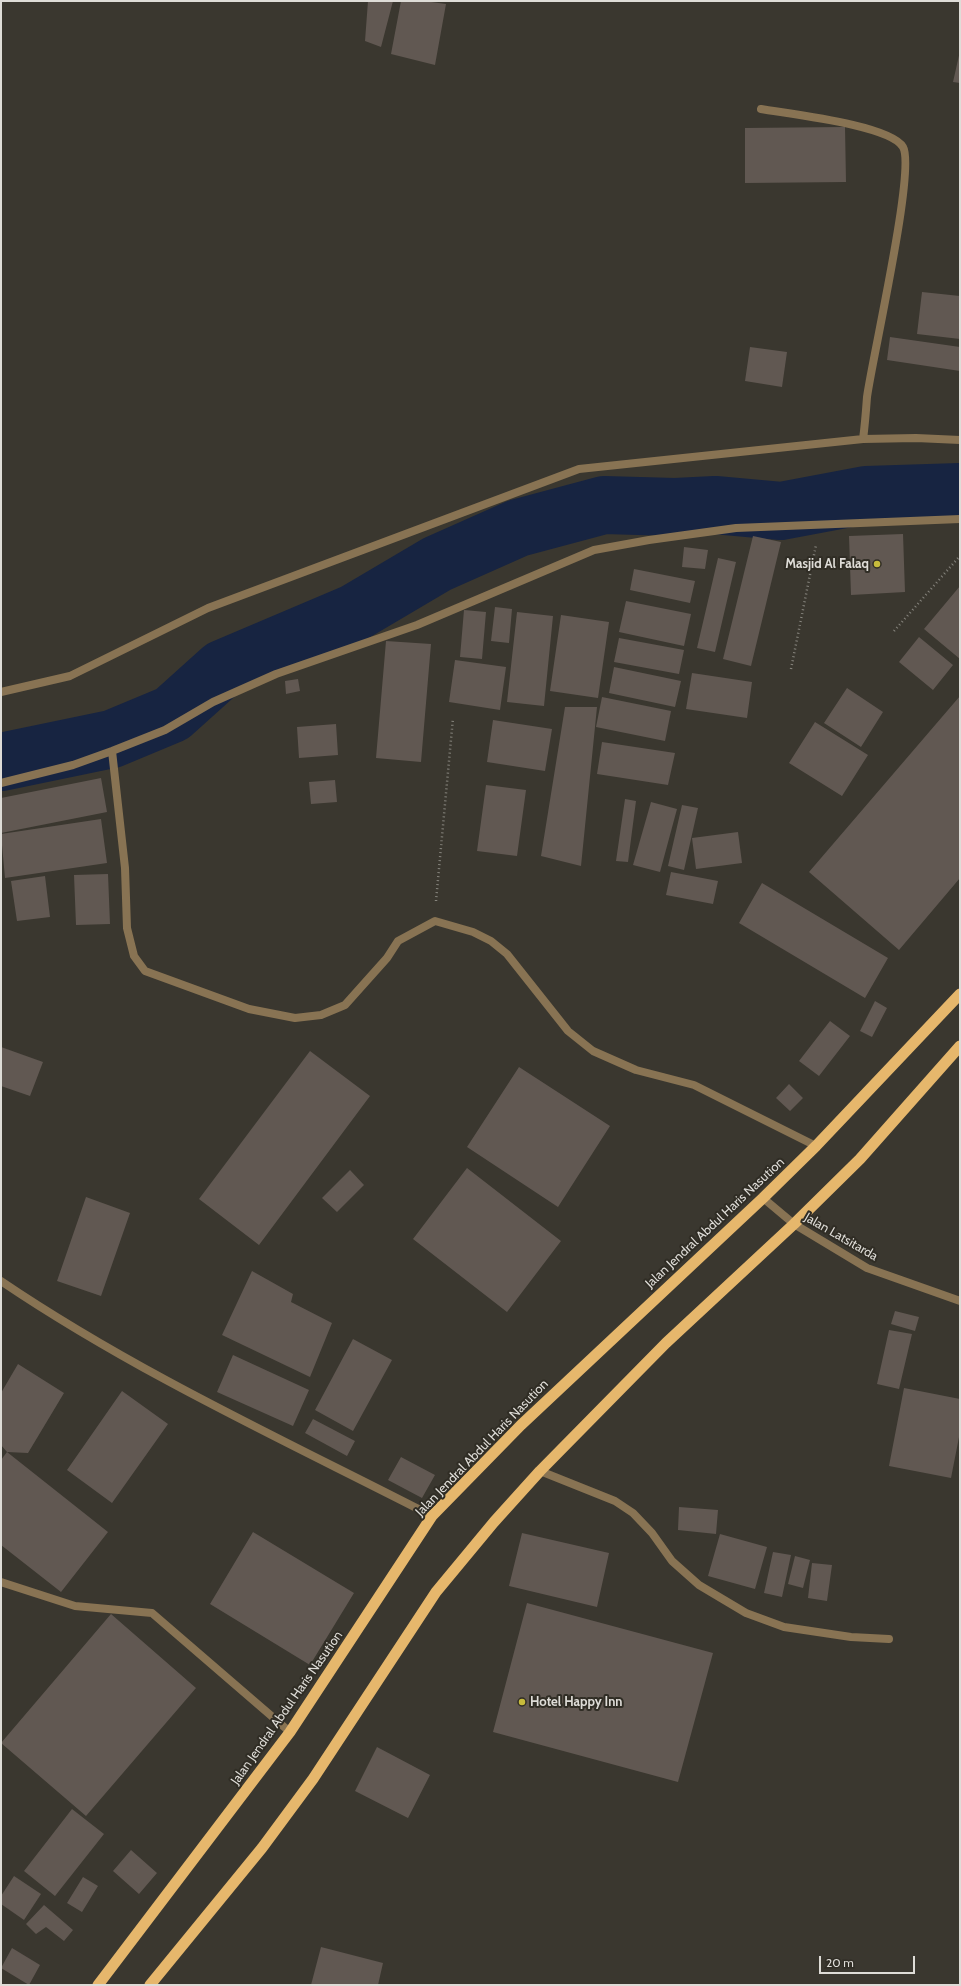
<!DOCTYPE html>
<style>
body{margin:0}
#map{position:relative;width:961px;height:1986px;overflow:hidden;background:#3a372f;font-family:Cabin,sans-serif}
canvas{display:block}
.frame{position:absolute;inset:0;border:2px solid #dedcd7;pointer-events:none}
.scale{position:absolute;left:819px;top:1956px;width:96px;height:18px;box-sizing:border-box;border:2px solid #dedcd7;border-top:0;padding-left:5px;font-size:12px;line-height:14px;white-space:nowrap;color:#dedcd7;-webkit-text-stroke:3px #302d25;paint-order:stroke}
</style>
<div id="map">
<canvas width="961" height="1986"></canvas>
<div class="frame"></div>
<div class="scale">20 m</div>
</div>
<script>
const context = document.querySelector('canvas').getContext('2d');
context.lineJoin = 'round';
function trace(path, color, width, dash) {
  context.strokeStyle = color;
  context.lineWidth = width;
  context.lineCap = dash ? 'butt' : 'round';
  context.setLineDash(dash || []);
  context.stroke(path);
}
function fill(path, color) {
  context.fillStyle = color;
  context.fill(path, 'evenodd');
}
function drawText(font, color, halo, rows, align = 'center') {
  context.font = font + ' Cabin,sans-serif';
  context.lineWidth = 4;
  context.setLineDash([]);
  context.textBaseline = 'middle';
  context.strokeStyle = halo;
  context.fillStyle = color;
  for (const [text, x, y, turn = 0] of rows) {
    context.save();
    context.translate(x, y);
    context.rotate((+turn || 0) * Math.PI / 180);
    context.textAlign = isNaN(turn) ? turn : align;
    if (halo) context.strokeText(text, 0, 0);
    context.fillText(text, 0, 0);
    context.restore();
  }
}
const river = new Path2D(`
 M1,762l111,-23 60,-25 50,-45 132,-56 83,-49 81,-36 86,-23 71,2 40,-2 66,6 85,-16 94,-3`);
const building = new Path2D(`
 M368,1h25l-12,46 -16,-6z
 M401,1h23l22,3 -11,61 -44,-11z
 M960,51v32l-7,-1z
 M845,127l1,55 -101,1v-55z
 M922,292l38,4v43l-43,-5z
 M890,337l70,10v24l-73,-11z
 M750,347l37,5 -5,35 -37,-6z
 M903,534l2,58 -54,3 -2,-59z
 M753,536l28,6 -30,124 -28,-7z
 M684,547l24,3 -3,19 -23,-2z
 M718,558l18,4 -21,90 -18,-4z
 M634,569l61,12 -5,22 -60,-13z
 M960,586v73l-36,-30z
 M626,601l65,13 -7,32 -65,-14z
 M495,607l17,2 -3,34 -18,-2z
 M464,610l22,2 -4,47 -22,-2z
 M517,612l36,4 -9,90 -37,-4z
 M561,615l48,7 -11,76 -48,-7z
 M919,637l34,28 -20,25 -34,-28z
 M619,638l65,12 -5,24 -65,-12z
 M386,641l45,3 -10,118 -45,-4z
 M455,660l51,7 -6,43 -51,-8z
 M614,667l67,14 -6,26 -66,-14z
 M692,673l60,9 -5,36 -61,-9z
 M298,679l2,12 -14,3 -1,-13z
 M847,688l36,24 -22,35 -37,-24z
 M960,696v182l-61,72 -90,-78z
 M602,697l69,14 -6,30 -69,-14z
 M565,707h32l-16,159 -40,-10z
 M493,720l59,9 -7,42 -58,-9z
 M815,722l53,33 -26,41 -53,-33z
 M336,724l2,31 -39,3 -2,-31z
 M602,742l73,11 -7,32 -71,-11z
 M101,778l6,34 -106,21v-35z
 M335,780l2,22 -26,2 -2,-22z
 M486,785l40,5 -9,66 -40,-5z
 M625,799l11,2 -8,61 -12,-1z
 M651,802l26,7 -17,63 -27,-7z
 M682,805l16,3 -14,62 -16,-4z
 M101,819l6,44 -102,15 -4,-44z
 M738,832l4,31 -46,6 -4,-31z
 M671,872l47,9 -5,23 -47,-9z
 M108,874l2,50 -34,1 -2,-50z
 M45,876l5,41 -33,4 -6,-40z
 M762,883l126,75 -23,40 -126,-75z
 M875,1001l12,7 -15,29 -12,-6z
 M830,1021l20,15 -31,40 -20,-15z
 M1,1047l42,15 -13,34 -29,-10z
 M310,1051l60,45 -111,149 -60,-46z
 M519,1067l91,59 -52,81 -91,-60z
 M789,1084l14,14 -13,13 -14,-13z
 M467,1168l94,73 -54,71 -94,-73z
 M350,1170l14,15 -27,27 -15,-14z
 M86,1197l44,16 -29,83 -44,-15z
 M252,1271l41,23 -2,8 41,21 -22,54 -88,-42z
 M895,1311l24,6 -4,14 -24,-7z
 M889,1330l23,4 -13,55 -22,-5z
 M353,1339l39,21 -39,71 -38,-21z
 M233,1355l76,35 -16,36 -76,-34z
 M18,1364l46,29 -36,60 -21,-1 -6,-7v-52z
 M904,1388l56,11v33l-9,46 -62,-12z
 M122,1391l46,33 -56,79 -45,-33z
 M313,1419l42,22 -8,15 -42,-23z
 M7,1452l101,80 -47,60 -60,-47v-85z
 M401,1457l34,18 -13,23 -34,-18z
 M679,1507l39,3 -2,24 -38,-4z
 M253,1532l101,61 -44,72 -100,-61z
 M522,1533l87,20 -12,54 -88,-21z
 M720,1534l47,13 -12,42 -47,-13z
 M773,1552l18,3 -9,42 -18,-4z
 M795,1556l15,4 -7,28 -15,-4z
 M812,1563l20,2 -5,36 -19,-3z
 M527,1603l186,50 -35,129 -185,-50z
 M111,1614l85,74 -110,128 -85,-73z
 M377,1747l53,28 -22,43 -53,-27z
 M72,1809l32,25 -49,62 -31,-25z
 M131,1850l26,23 -18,21 -26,-23z
 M14,1876l27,18 -17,26 -23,-16v-8z
 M83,1877l15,9 -16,26 -15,-9z
 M44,1905l29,25 -9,11 -18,-14 -10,7 -10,-10z
 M321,1947l62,16 -5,22h-67z
 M12,1948l28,17 -11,20 -28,-17z`);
const path = new Path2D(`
 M894,631l66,-75
 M791,669l25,-124
 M436,901l17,-183`);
const service = new Path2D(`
 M540,1471l75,30 18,12 19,20 20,28 27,24 47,28 38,14 67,10 38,2
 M1,1582l74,24 77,7 138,119`);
const minor = new Path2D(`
 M761,109c28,5 129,16 142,38 13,22 -31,212 -36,250 -1,14 -2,28 -4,42
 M1,692l69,-16 138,-68 371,-139 284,-30 53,-1 44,2
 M112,751l13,117 2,60 7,28 11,15 104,38 46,9 26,-3 24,-10 42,-47 11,-17 37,-20 38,11 18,9 16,13 61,77 25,20 43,19 58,15 122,61
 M1,783l72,-18 39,-14 53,-21 48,-28 63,-28 141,-49 177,-75 55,-10 87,-12 224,-9
 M763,1198l31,26 73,44 93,33
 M1,1281c136,92 285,160 431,235`);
const trunk = new Path2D(`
 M98,1985l192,-253 142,-216 89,-91 242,-227 53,-52 144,-152
 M150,1985l112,-137 51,-69 123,-187 58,-70 46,-51 126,-128 128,-119 66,-65 100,-113`);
const markers = [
 [877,564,4,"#c7bb3c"],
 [522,1702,4,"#c7bb3c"]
];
const poiNames = [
 ["Masjid Al Falaq",869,564],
 ["Hotel Happy Inn",530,1702,"left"]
];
const streetNames = [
 ["Jalan Jendral Abdul Haris Nasution",715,1223,-43],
 ["Jalan Latsitarda",841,1237,30],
 ["Jalan Jendral Abdul Haris Nasution",482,1448,-46],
 ["Jalan Jendral Abdul Haris Nasution",287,1708,-55]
];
trace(river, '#172441', 58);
fill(building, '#615852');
trace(path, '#87857e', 2.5, [1, 3]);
trace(service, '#887353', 8);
trace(minor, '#887353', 8);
trace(trunk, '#e6b76c', 11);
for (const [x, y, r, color] of markers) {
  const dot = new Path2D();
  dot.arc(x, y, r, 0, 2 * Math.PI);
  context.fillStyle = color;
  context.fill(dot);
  trace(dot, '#302d25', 1.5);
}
drawText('bold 13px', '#dedcd7', '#302d25', poiNames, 'right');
drawText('13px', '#dedcd7', '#302d25', streetNames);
</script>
